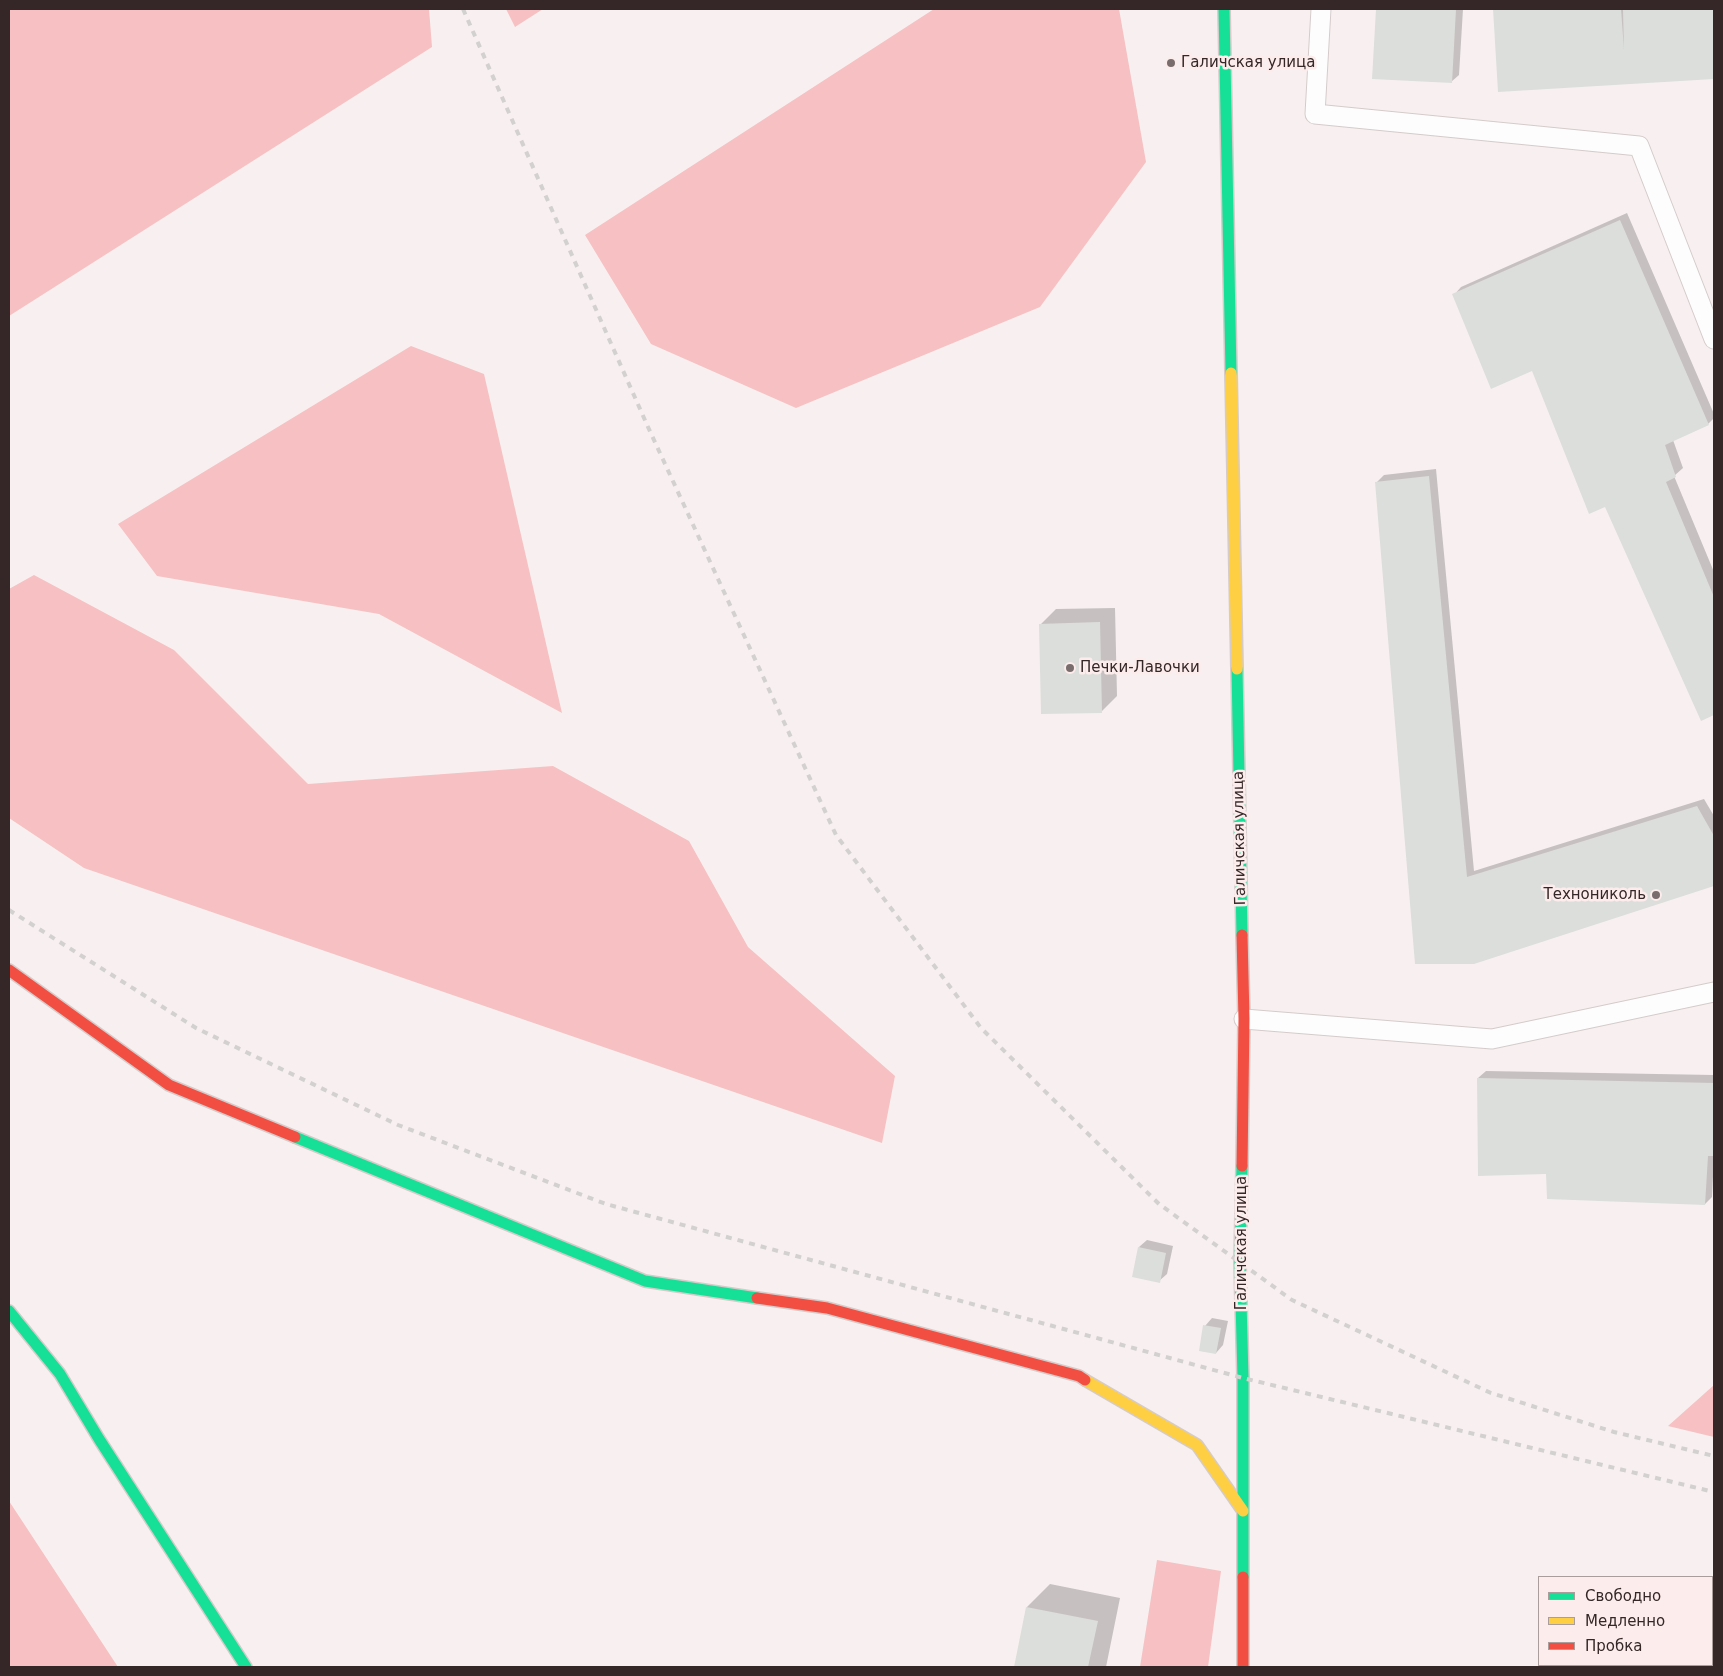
<!DOCTYPE html>
<meta charset="utf-8">
<style>
body{margin:0}
#map{position:relative;width:1723px;height:1676px;overflow:hidden;background:#f8f0f0;font-family:"DejaVu Sans",sans-serif}
canvas{display:block}
.frame{position:absolute;inset:0;border:10px solid #352727;pointer-events:none}
.legend{position:absolute;left:1538px;top:1576px;width:175px;height:90px;box-sizing:border-box;background:#fcecec;border:1px solid #ac9d9d;margin:0;padding:6px 9px;list-style:none;font-size:15px;color:#352727}
.legend li{display:flex;align-items:center;gap:10px;height:25px}
.legend b{width:25px;border:1px solid #ac9d9d}
</style>
<div id="map">
<canvas width="1723" height="1676"></canvas>
<div class="frame"></div>
<ul class="legend">
<li><b style="height:6px;background:#16e098"></b>Свободно</li>
<li><b style="height:6px;background:#ffcf43"></b>Медленно</li>
<li><b style="height:6px;background:#f24e42"></b>Пробка</li>
</ul>
</div>
<script>
const context = document.querySelector('canvas').getContext('2d');
context.lineJoin = 'round';
function fill(path, color) {
  context.fillStyle = color;
  context.fill(path, 'evenodd');
}
function trace(path, color, width, dash) {
  context.strokeStyle = color;
  context.lineWidth = width;
  context.lineCap = dash ? 'butt' : 'round';
  context.setLineDash(dash || []);
  context.stroke(path);
}
function drawText(font, color, halo, rows, align = 'center') {
  context.font = font + ' "DejaVu Sans",sans-serif';
  context.lineWidth = 5;
  context.setLineDash([]);
  context.textBaseline = 'middle';
  context.strokeStyle = halo;
  context.fillStyle = color;
  for (const [text, x, y, turn = 0] of rows) {
    context.save();
    context.translate(x, y);
    context.rotate((+turn || 0) * Math.PI / 180);
    context.textAlign = isNaN(turn) ? turn : align;
    if (halo) context.strokeText(text, 0, 0);
    context.fillText(text, 0, 0);
    context.restore();
  }
}
const forest = new Path2D(`
 M9,9h420l3,38 -423,269z
 M506,9h37l-28,18z
 M934,9h185l27,153 -106,145 -244,101 -145,-64 -66,-109z
 M411,346l73,28 78,339 -183,-99 -222,-38 -39,-52z
 M34,575l140,75 134,134 245,-18 136,75 59,106 147,129 -13,67 -798,-275 -75,-50v-229z
 M1714,1385v52l-46,-11z
 M9,1501l109,166h-109z
 M1157,1560l64,11 -13,96h-68z`);
const shadow = new Path2D(`
 M1377,9h86l-4,66 -8,7 -78,-4z
 M1494,9h220v68l-214,13z
 M1627,213l87,201v4l-6,6 -35,16 10,28 -9,8 40,96v142l-13,5 -95,-213 -74,-137 -78,-74 7,-8z
 M1436,469l38,402 230,-72 10,17v69l-240,77 -98,-479 8,-8z
 M1115,608l2,88 -16,16 -60,-88 15,-15z
 M1486,1071l228,4v80l-2,42 -7,7 -158,-31 -69,-95z
 M1147,1240l26,6 -6,28 -8,7 -20,-34z
 M1212,1318l16,3 -5,24 -7,8 -11,-27z
 M1050,1584l70,14 -14,69h-91l12,-60z`);
const building = new Path2D(`
 M1376,9h80l-4,74 -80,-4z
 M1493,9h128l3,41 -1,-41h91v70l-216,13z
 M1620,220l89,205 -44,20 11,32 -10,5 48,115v118l-13,6 -96,-214 -16,7 -57,-143 -41,18 -39,-95z
 M1429,476l38,401 230,-71 17,30v50l-240,78h-59l-40,-482z
 M1100,622l2,91 -61,1 -2,-90z
 M1477,1078l237,5v73h-6l-3,49 -158,-6 -1,-25 -68,2z
 M1138,1247l28,6 -6,30 -28,-6z
 M1203,1325l18,3 -5,26 -17,-3z
 M1026,1607l72,14 -10,46h-74z`);
const lane = new Path2D(`
 M1321,9l-6,105 324,32 75,193
 M1244,1019l248,20 222,-47`);
const fast = new Path2D(`
 M1224,9l7,364
 M1237,669l5,266
 M295,1137l350,144 112,17
 M1242,1166l-2,97 3,115v199
 M9,1311l51,63 39,65 147,228`);
const slow = new Path2D(`
 M1231,373l6,296
 M1085,1380l112,65 46,66`);
const jam = new Path2D(`
 M9,970l160,115 126,52
 M1242,1166l2,-147 -2,-84
 M757,1298l70,10 252,68 6,4
 M1243,1577v90`);
const rail = new Path2D(`
 M463,9l185,418 188,408 145,193 178,176 133,96 199,93 123,39 100,24
 M9,910l187,118 202,97 208,79 637,174 471,114`);
const markers = [
 [1171,63,5,"#796d6d"],
 [1070,668,5,"#796d6d"],
 [1656,895,5,"#796d6d"]
];
const poiNames = [
 ["Галичская улица",1181,63],
 ["Печки-Лавочки",1080,668],
 ["Технониколь",1646,895,"right"]
];
const streetNames = [
 ["Галичская улица",1240,838,-91],
 ["Галичская улица",1242,1243,-90]
];
fill(forest, '#f7c0c2');
fill(shadow, '#0003');
fill(building, '#dcdedb');
trace(lane, '#d5cbcb', 21);
trace(fast, '#d5cbcb', 14);
trace(slow, '#d5cbcb', 14);
trace(jam, '#d5cbcb', 14);
trace(lane, '#fefdfd', 19);
trace(fast, '#16e098', 11);
trace(slow, '#ffcf43', 11);
trace(jam, '#f24e42', 11);
trace(rail, '#d3d0d0', 4, [6, 6]);
for (const [x, y, r, color] of markers) {
  const dot = new Path2D();
  dot.arc(x, y, r, 0, 2 * Math.PI);
  context.fillStyle = color;
  context.fill(dot);
  trace(dot, '#fcecec', 2);
}
drawText('15px', '#352727', '#fcecec', poiNames, 'left');
drawText('15px', '#352727', '#fcecec', streetNames);
</script>
